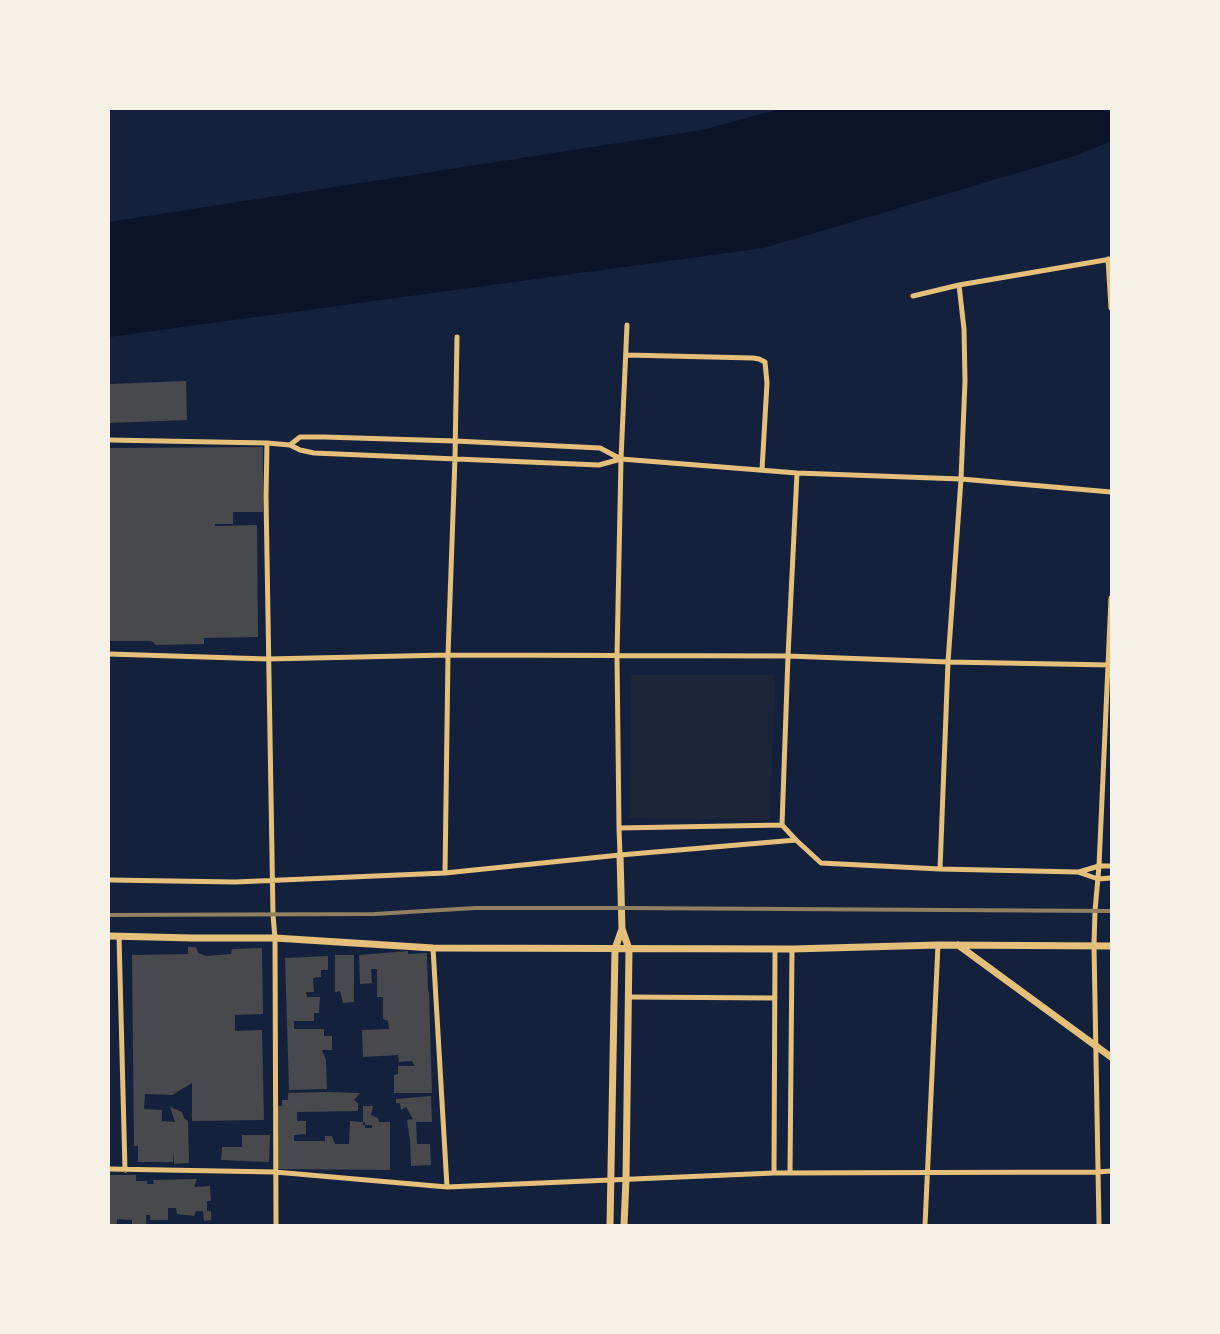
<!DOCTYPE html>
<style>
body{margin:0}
#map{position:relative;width:1220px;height:1334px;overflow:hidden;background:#14213d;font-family:"Libre Baskerville",serif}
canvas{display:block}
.frame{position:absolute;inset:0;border:110px solid #f6f1e7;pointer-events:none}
</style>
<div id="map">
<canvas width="1220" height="1334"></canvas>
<div class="frame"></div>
</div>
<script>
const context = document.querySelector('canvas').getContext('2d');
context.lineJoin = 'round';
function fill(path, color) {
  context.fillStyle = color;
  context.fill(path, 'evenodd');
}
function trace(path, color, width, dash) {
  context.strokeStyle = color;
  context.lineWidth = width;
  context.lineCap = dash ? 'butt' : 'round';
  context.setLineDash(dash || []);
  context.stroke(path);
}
const green = new Path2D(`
 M631,675h144l-5,145 -141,-2z`);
const water = new Path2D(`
 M780,109h331v32l-33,14 -314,93 -655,89v-115l593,-92z`);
const building = new Path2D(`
 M186,381l1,39 -78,3v-39z
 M263,447v65h-30v12h-18v2l42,-1 1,112 -54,1v6l-48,1 -5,-4h-42v-193z
 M188,947h8l2,6 8,3 25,-2 1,-5 30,-1 1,66 -28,1v16l27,-1 2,90 -72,1v-38l-20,12 -27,-1 -1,15 18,1v11l13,1 -5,-15 12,5 2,6 4,3 1,42 -15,1v-12l-1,10h-35v-16h-4l-2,-191 56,-1z
 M408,951v3l19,-1 1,38 1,1 3,101h-38v-18l4,-1v-8h17l-3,-5 -13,1 -1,-7 -35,2 -1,-27 27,-1 -1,-8 -5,-2v-22h-6v-28h-6l1,14 -12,1 -1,-29z
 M335,955h19v47l-11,1 -3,-12 -5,1z
 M328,956v14h-7v7l-8,1 1,14h-8l1,5h13l-1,16h-5v8h-20v8h30v7h8v14h-10l4,10 1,29 -38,1 -4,-132z
 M326,1092l34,1 -6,7 4,3v8l-61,1v9h9v13l-12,1v6h31v-5h7l3,8h14l1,-23 13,1v3h2v3h7v-3h-7v-3h-2v-16h10l-2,9 7,3 1,4h11v48l-113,-1v-63h5v-6h6v-7z
 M431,1096l1,26h-16l1,22h13l1,21 -20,1 -1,-26 -3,-20 6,-1 -7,-12 -5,3 -1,-7h-4v-4z
 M242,1135h28l-1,27 -48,-2 1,-13h20z
 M109,1175h27v6h11v3h7l-1,-4 44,-1 -3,8 16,-1 1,15h-4v10h4v9l-7,1 -1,-10h-7l-2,5 -17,-2 -1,-6h-8v12h-18v-5h-4v10h-14v-5l-15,-1v6h-8z`);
const minor = new Path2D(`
 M1108,259l3,49
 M913,296l46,-11 152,-26
 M627,355l126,3 6,1 6,3 2,21 -5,87
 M109,440l158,3 23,2 10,5 14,3 285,12 22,-6 176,14 164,6 150,13
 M267,443l-1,53 7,419 2,23 1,287
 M290,445l10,-8h24l131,4 145,7 21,11
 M109,654l159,5 180,-4 340,1 160,6 163,3
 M619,828l163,-3
 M796,840l-14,-15 6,-169 9,-183
 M620,855l-1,-27 -2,-172 4,-197 6,-134
 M940,869l8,-207 13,-183 4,-98 -1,-52 -5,-44
 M1079,872l20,-6h12
 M445,873l3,-218 7,-197 2,-121
 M109,880l126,2 210,-9 175,-18 176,-15 25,23 119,6 138,3 20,7 13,-1
 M119,936l6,234
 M433,948l14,239
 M628,997l147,1
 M109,1169l166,3 172,15 327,-14 324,-1 13,-1
 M774,1173l1,-224
 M790,1173l2,-224
 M925,1225l13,-280
 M1099,1225l-5,-280 1,-34 4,-45 12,-268`);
const tertiary = new Path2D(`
 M620,855l2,74 7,20 -3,230 -2,46
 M109,936l83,2h83l158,10 359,1 146,-4 173,1
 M958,945l153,112
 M610,1225l5,-276 7,-20`);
const rail = new Path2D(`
 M109,915l266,-1 100,-6h147l489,3`);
fill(green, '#1d2539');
fill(water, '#0b132b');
fill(building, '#48494c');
trace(minor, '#e5c07b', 5);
trace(tertiary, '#e5c07b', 7);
trace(rail, '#918062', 4);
</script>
